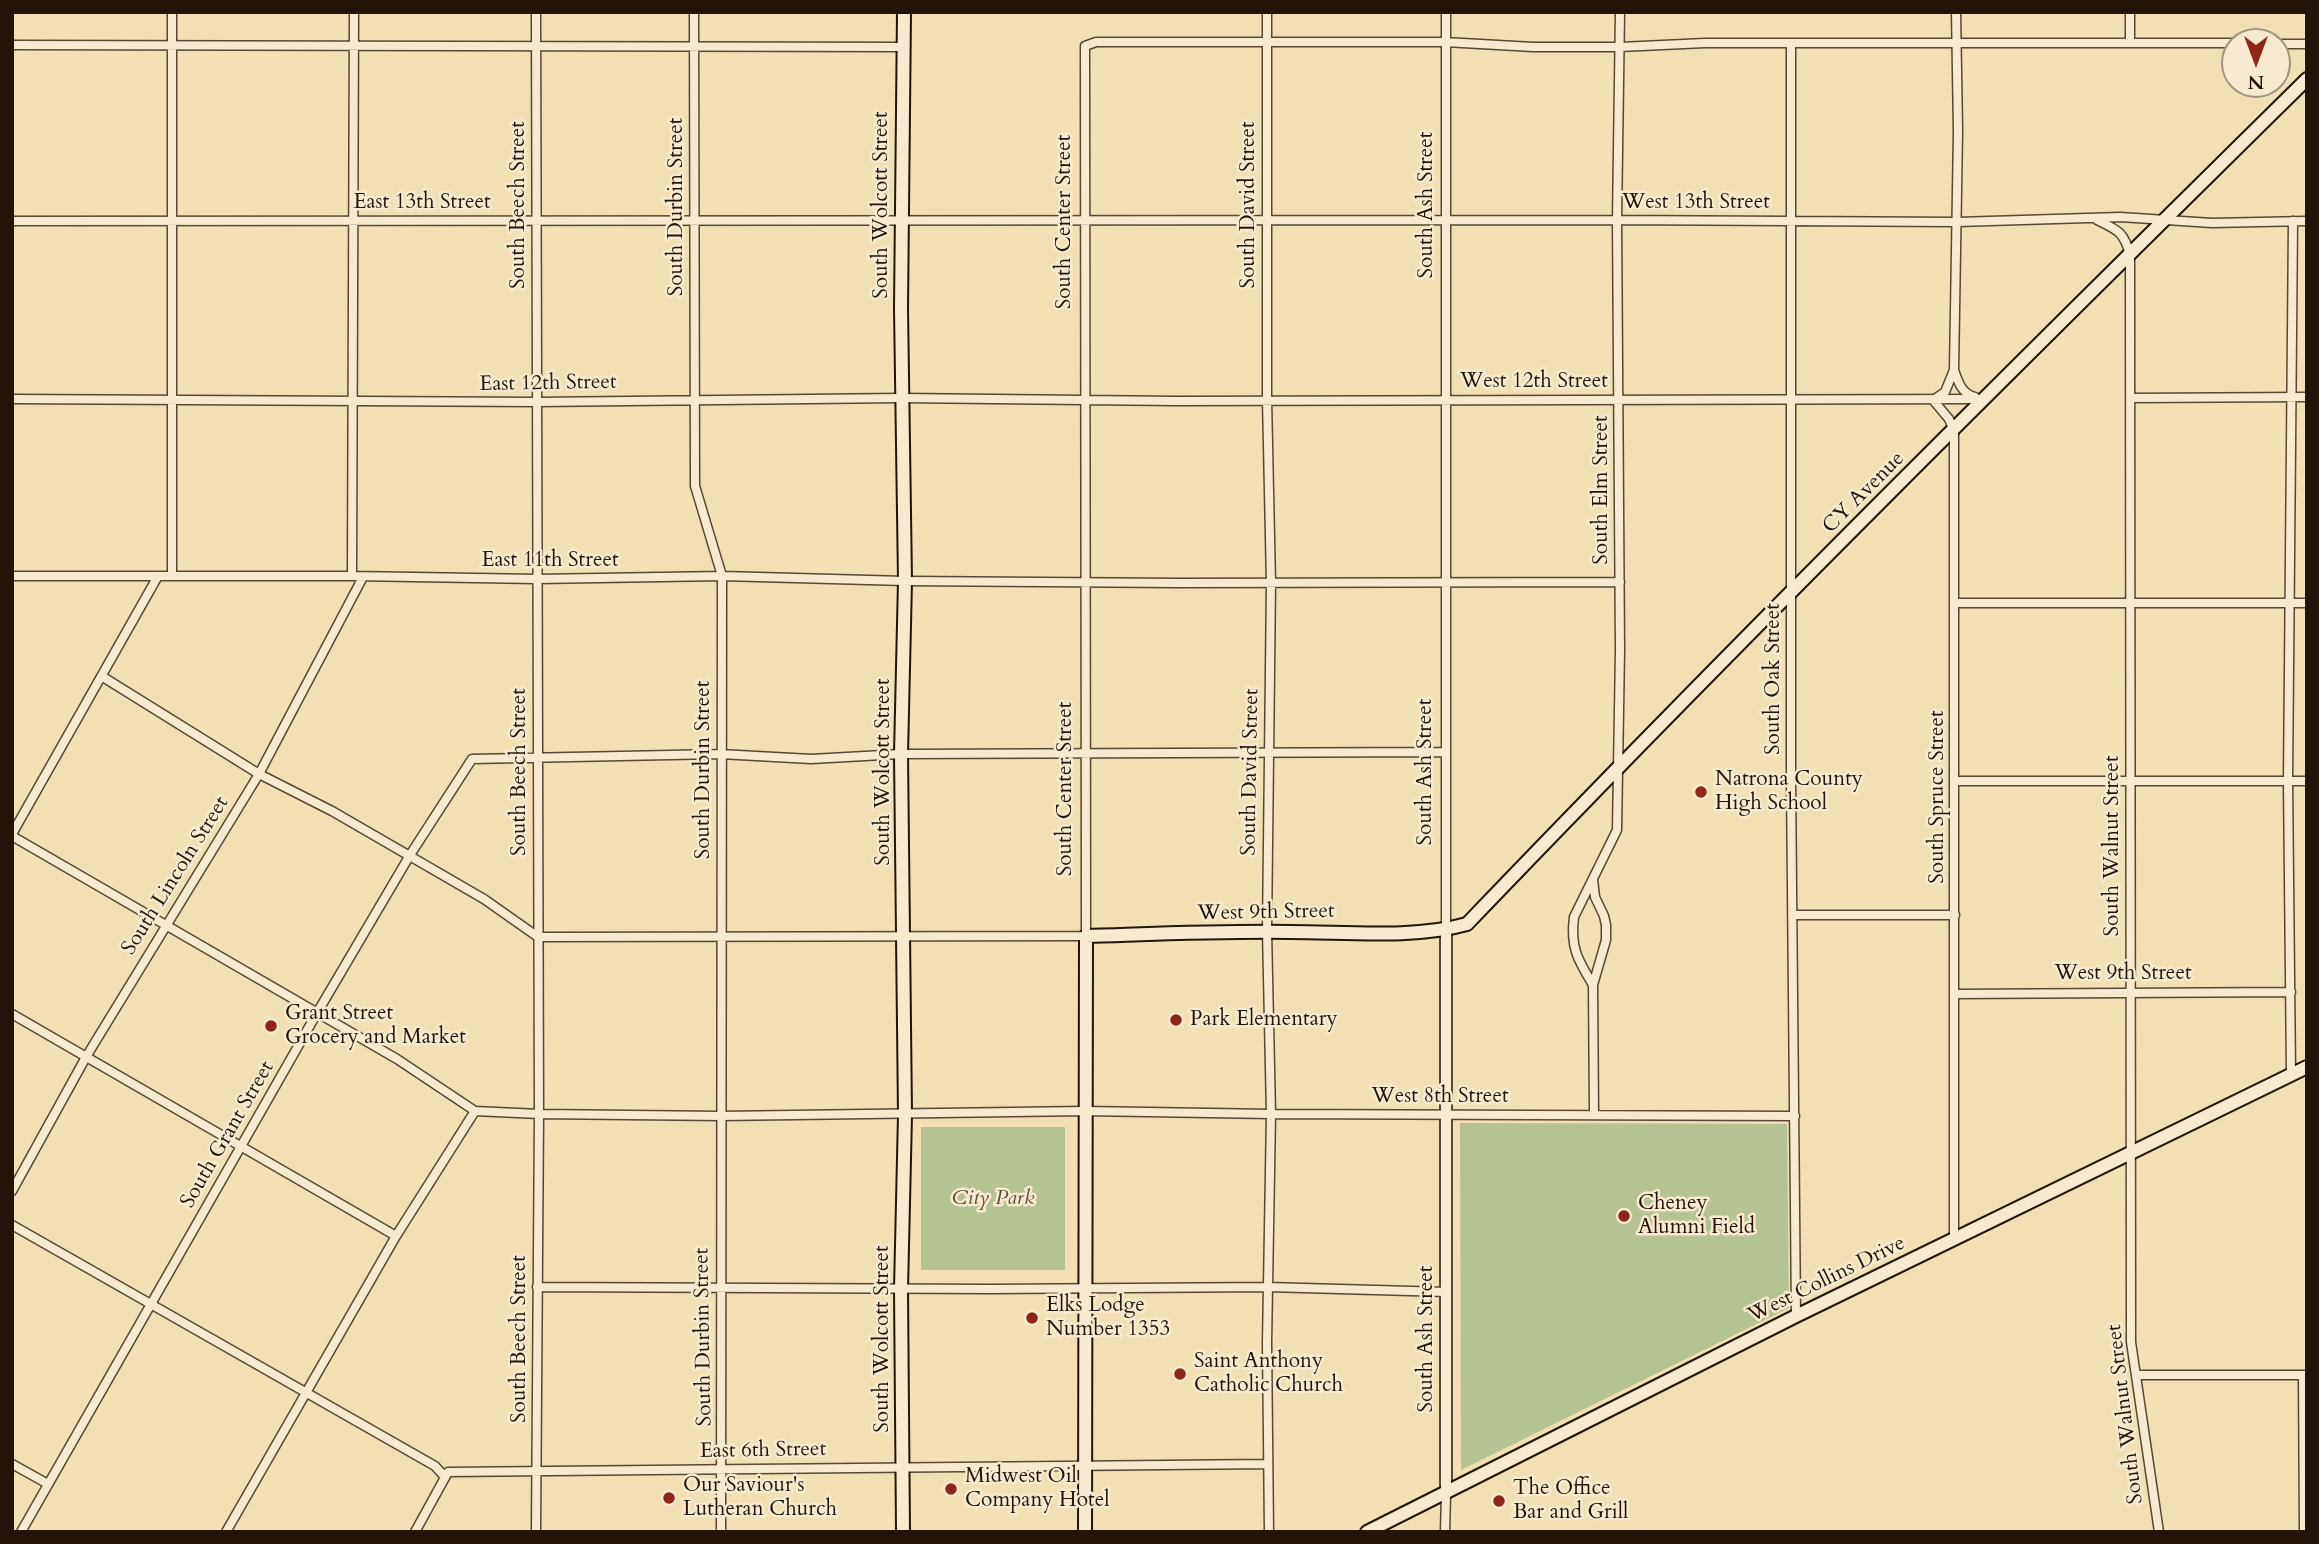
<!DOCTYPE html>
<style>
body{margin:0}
#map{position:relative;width:2319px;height:1544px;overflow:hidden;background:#f2dfb3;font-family:Cardo,serif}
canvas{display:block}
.frame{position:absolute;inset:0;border:14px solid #221508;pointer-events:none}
.north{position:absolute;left:2221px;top:28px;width:70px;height:70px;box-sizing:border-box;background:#f7eace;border:2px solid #a2957f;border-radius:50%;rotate:180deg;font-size:19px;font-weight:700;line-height:28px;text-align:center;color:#221508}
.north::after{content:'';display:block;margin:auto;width:24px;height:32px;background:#8f2418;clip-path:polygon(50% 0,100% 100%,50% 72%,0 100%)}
</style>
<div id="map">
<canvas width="2319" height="1544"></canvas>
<div class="frame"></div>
<div class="north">N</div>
</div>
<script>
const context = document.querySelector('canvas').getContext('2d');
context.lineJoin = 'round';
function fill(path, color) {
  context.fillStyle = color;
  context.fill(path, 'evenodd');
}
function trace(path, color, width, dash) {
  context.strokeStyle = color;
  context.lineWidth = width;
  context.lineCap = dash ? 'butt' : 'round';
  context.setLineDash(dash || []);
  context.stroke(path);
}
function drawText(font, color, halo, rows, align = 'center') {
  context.font = font + ' Cardo,serif';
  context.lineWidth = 5;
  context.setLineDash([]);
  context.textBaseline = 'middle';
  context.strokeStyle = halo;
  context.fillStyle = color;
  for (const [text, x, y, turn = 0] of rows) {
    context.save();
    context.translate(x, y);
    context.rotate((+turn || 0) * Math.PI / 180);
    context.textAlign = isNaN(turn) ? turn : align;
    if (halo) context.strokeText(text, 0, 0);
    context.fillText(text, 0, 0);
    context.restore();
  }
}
const green = new Path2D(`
 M1460,1123l327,1 2,184 -328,162z
 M921,1127h144v143h-144z`);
const minor = new Path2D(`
 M694,12l1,474 27,90 -1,956
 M1267,12v387l4,184 -4,348 4,183 -4,229 2,189
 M1446,12v918
 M2130,12v31
 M1791,43v737l5,536
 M2277,44h30
 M12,45l892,2
 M2097,220c21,10 27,12 33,35l1,1087 28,190
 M12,221l1605,-1 340,2 163,-5 92,6 95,-2
 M1954,370c4,12 8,24 21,27
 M2131,398l176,-1
 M12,399l525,3 364,-4 275,3 809,-2
 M12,576h340l185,3 185,-3 183,5 274,2 441,-1
 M172,576v-564
 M352,576l2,-564
 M1955,603h352
 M103,677l156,97 73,37 152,88 54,38
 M1956,781h351
 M12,834l146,-258
 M12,836l385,223 78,52 64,3 182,2 364,-5 186,3 524,2
 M1593,880l2,17 9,19 2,9v15l-13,45 1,130
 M1792,915h163
 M538,937l548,-1 -1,-890 11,-4h349l88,5h87l85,-4h530
 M1593,985c-15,-25 -23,-37 -19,-68l43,-87 3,-180 -3,-430 3,-208
 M1954,994l337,-2
 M12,1014l384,222
 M2291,1074l-3,-293 5,-560
 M12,1191l74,-134 173,-283 104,-197
 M12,1225l423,241 10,11
 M1954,1239v-808l-5,-12 -16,-19 12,-8 9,-22 4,-239 -2,-119
 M537,1287l455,2 275,-2 180,5
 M2136,1375h171
 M2303,1375l1,157
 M12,1464l36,20
 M21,1532l296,-519 93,-158 62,-96 248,-5 91,5 90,-5 544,-2
 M226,1532l170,-296 79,-125
 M415,1532l33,-60 819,-8
 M536,1532l3,-418 -3,-1102
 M1445,1532l1,-38`);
const tertiary = new Path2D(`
 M1446,1494v-564`);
const secondary = new Path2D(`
 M903,1532l-2,-243 4,-174 -4,-361 4,-173 -4,-273 3,-296
 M1085,1532l1,-596c68,-2 136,-5 204,-4 56,0 124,7 177,-8 275,-287 557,-566 840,-845
 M1367,1532l429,-216 511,-249`);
const markers = [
 [1701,792,7,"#8f2418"],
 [1176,1020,7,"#8f2418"],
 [271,1026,7,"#8f2418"],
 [1624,1216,7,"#8f2418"],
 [1032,1318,7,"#8f2418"],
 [1180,1374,7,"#8f2418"],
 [951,1489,7,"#8f2418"],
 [669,1498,7,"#8f2418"],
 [1499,1501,7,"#8f2418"]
];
const streetNames = [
 ["East 13th Street",422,203],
 ["West 13th Street",1696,203],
 ["South Beech Street",519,205,-90],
 ["South Wolcott Street",882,205,-90],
 ["South David Street",1249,205,-90],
 ["South Ash Street",1427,205,-90],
 ["South Durbin Street",677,207,-90],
 ["South Center Street",1065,222,-90],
 ["West 12th Street",1534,382],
 ["East 12th Street",548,384,-1],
 ["South Elm Street",1602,490,-90],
 ["CY Avenue",1864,493,-45],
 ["East 11th Street",550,561],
 ["South Oak Street",1774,679,-90],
 ["South Durbin Street",704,770,-90],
 ["South Beech Street",520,772,-90],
 ["South Wolcott Street",884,772,-90],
 ["South David Street",1251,772,-89],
 ["South Ash Street",1426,772,-90],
 ["South Center Street",1066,789,-90],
 ["South Spruce Street",1938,797,-90],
 ["South Walnut Street",2113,846,-90],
 ["South Lincoln Street",176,876,-58],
 ["West 9th Street",1266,913,-1],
 ["West 9th Street",2123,974],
 ["West 8th Street",1440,1097],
 ["South Grant Street",228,1135,-60],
 ["West Collins Drive",1827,1280,-26],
 ["South Durbin Street",704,1337,-91],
 ["South Beech Street",520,1339,-90],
 ["South Wolcott Street",883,1339,-90],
 ["South Ash Street",1427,1339,-90],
 ["South Walnut Street",2126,1414,-97],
 ["East 6th Street",763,1451,-1]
];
const poiNames = [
 ["Natrona County",1715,780],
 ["High School",1715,804],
 ["Grant Street",285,1014],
 ["Grocery and Market",285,1038],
 ["Park Elementary",1190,1020],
 ["Cheney",1638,1204],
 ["Alumni Field",1638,1228],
 ["Elks Lodge",1046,1306],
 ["Number 1353",1046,1330],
 ["Saint Anthony",1194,1362],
 ["Catholic Church",1194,1386],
 ["Midwest Oil",965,1477],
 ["Company Hotel",965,1501],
 ["Our Saviour's",683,1486],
 ["Lutheran Church",683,1510],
 ["The Office",1513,1489],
 ["Bar and Grill",1513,1513]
];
const parkNames = [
 ["City Park",993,1199]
];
fill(green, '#b4c391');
trace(minor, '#564833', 11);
trace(tertiary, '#564833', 14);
trace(secondary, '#221508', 16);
trace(minor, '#f7eace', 8);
trace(tertiary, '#f7eace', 10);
trace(secondary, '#f7eace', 12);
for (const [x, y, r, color] of markers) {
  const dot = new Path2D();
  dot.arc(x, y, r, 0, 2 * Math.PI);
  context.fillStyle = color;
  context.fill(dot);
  trace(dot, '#f7eace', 2.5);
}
drawText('21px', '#221508', '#f7eace', streetNames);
drawText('21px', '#221508', '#f7eace', poiNames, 'left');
drawText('italic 21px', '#555238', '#f7eace', parkNames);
</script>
